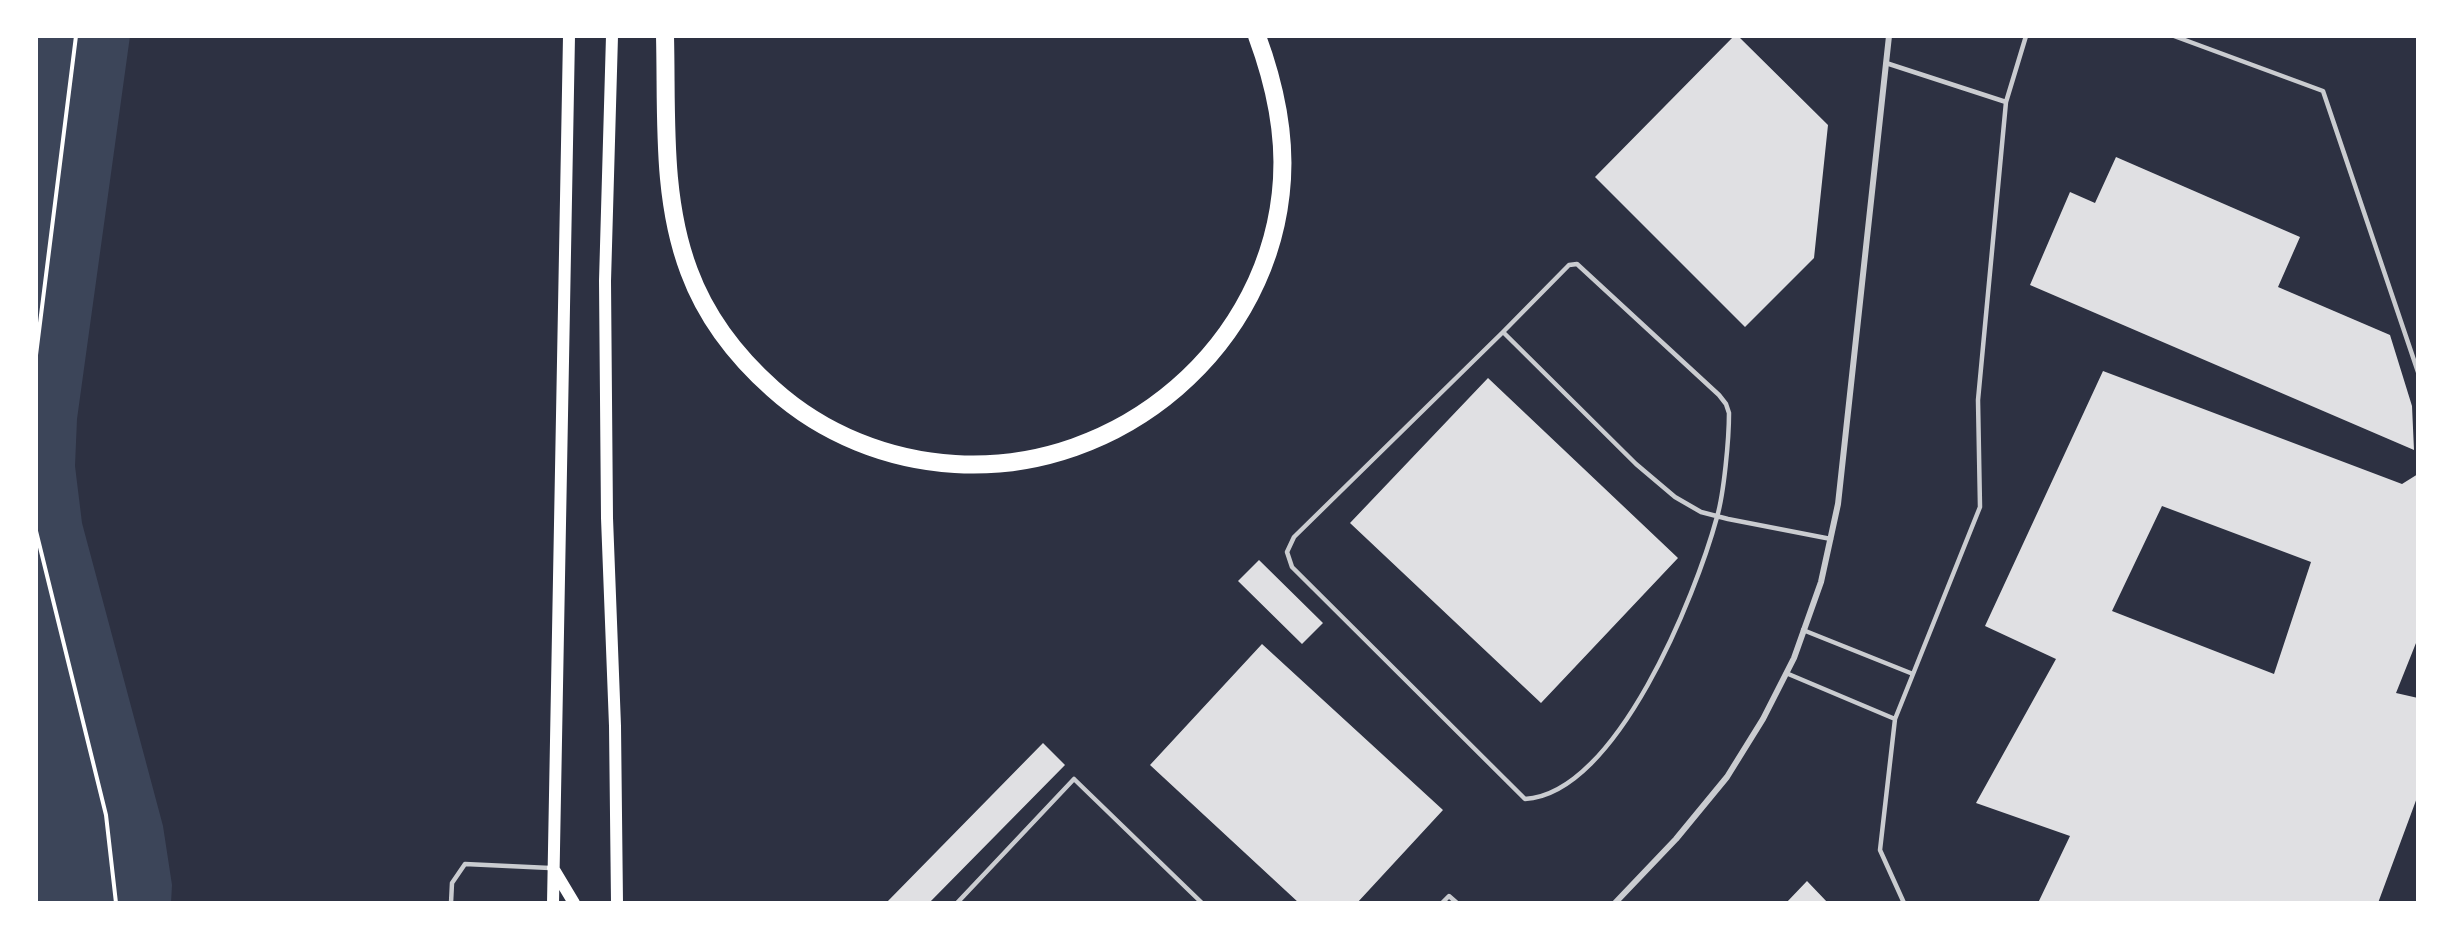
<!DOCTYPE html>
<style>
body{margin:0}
#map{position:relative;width:2454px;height:939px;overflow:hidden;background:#2d3142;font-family:"Public Sans",sans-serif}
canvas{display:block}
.frame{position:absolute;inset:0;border:38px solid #fff;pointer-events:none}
</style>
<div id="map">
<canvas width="2454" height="939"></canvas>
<div class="frame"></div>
</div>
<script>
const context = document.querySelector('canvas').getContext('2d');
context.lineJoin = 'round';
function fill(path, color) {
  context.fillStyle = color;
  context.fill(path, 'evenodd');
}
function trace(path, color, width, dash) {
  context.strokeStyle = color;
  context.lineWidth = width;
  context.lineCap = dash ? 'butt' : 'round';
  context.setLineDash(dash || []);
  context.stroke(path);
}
const green = new Path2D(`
 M36,36h94l-53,383 -2,47 7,57 81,303 9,59 -1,18h-135z`);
const building = new Path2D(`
 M1734,36h4l90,89 -14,133 -69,69 -150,-150z
 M2116,157l184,80 -22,50 112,48 22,71 2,44 -384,-165 40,-93 25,11z
 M2103,371l299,113 16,-10v164l-22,55 22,5v97l-40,108h-340l32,-67 -94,-33 80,-144 -71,-33zM2162,506l149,56 -37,112 -162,-63z
 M1488,378l190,180 -137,145 -191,-180z
 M1259,560l64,63 -21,21 -64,-63z
 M1262,644l181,166 -86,93h-58l-149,-138z
 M1043,743l22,22 -136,138h-43z
 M1807,881l21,22h-42z`);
const path = new Path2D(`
 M36,355l40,-319
 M36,531l70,284 10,88`);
const service = new Path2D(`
 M2174,36l149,55 95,281
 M1886,63l120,39 20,-66
 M1503,332l66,-67 8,-1 142,131 7,9 3,9c0,26 -5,80 -12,104 -21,77 -100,277 -192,282l-233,-232 -5,-15 7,-15 209,-205 133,132 39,33 26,15 27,7 103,20
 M1803,630l110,44
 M1786,673l109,46 -15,131 24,53
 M1895,719l85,-212 -2,-107 28,-298
 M451,903l1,-20 13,-19 85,4
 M957,903l117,-124 128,124
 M1442,903l7,-7 8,7`);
const minor = new Path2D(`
 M1615,903l61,-64 51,-62 36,-58 31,-61 27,-76 17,-78 51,-468`);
const secondary = new Path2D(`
 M612,36l-7,245 2,237 8,208 2,177
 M553,868l21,35
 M553,903l16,-867`);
const motorway = new Path2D(`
 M665,36c2,78 -4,161 24,235 17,46 48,86 84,118 50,45 115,71 182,75 165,10 317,-118 327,-285 3,-50 -8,-97 -25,-143`);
fill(green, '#3c4559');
fill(building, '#e0e0e3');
trace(path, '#fff', 4);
trace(service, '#caccd0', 4.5);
trace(minor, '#caccd0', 6);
trace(secondary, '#fff', 12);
trace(motorway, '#fff', 18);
</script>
